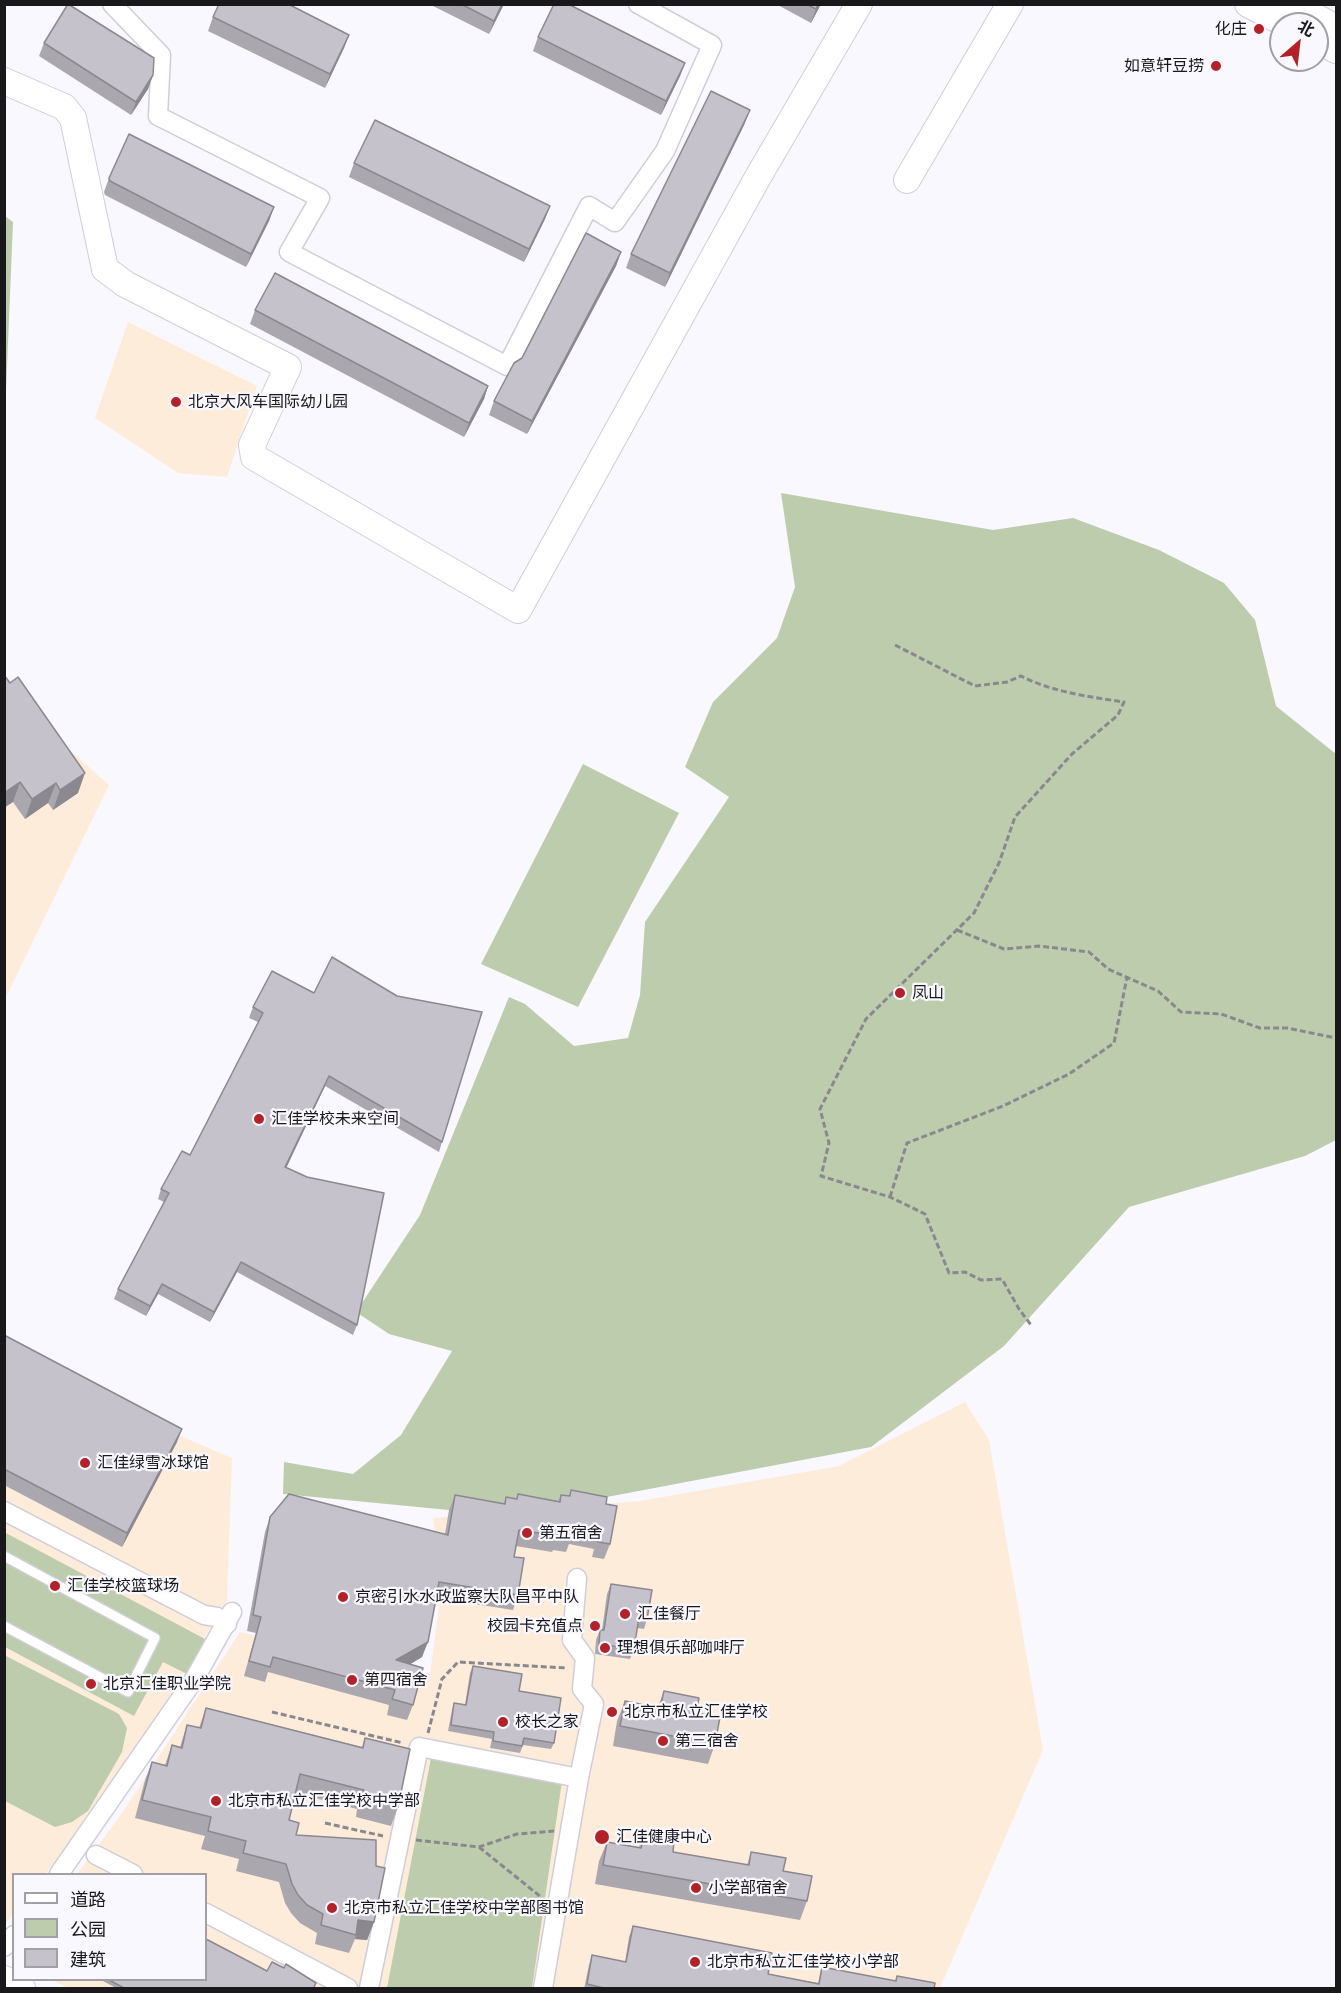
<!DOCTYPE html>
<meta charset="utf-8">
<style>
body{margin:0}
#map{position:relative;width:1341px;height:1993px;overflow:hidden;background:#f9f8ff;font-family:Mulish,"Noto Sans SC",sans-serif}
canvas{display:block}
.frame{position:absolute;inset:0;border:6px solid #19191c;pointer-events:none}
.legend{position:absolute;left:12px;top:1873px;width:195px;height:108px;box-sizing:border-box;background:#f9f8ff;border:2px solid #9f9fa4;margin:0;padding:8px 10px;list-style:none;font-size:18px;color:#19191c}
.legend li{display:flex;align-items:center;gap:12px;height:30px}
.legend b{width:30px;border:2px solid #9f9fa4}
.north{position:absolute;left:1269px;top:12px;width:60px;height:60px;box-sizing:border-box;background:#f9f8ff;border:2px solid #9f9fa4;border-radius:50%;rotate:28deg;font-size:16px;font-weight:700;line-height:24px;text-align:center;color:#19191c}
.north::after{content:'';display:block;margin:auto;width:21px;height:27px;background:#b32229;clip-path:polygon(50% 0,100% 100%,50% 72%,0 100%)}
</style>
<div id="map">
<canvas width="1341" height="1993"></canvas>
<div class="frame"></div>
<ul class="legend">
<li><b style="height:8px;background:#fff"></b>道路</li>
<li><b style="height:16px;background:#bdccad"></b>公园</li>
<li><b style="height:16px;background:#c6c2cc"></b>建筑</li>
</ul>
<div class="north">北</div>
</div>
<script>
const context = document.querySelector('canvas').getContext('2d');
context.lineJoin = 'round';
function fill(path, color) {
  context.fillStyle = color;
  context.fill(path, 'evenodd');
}
function trace(path, color, width, dash) {
  context.strokeStyle = color;
  context.lineWidth = width;
  context.lineCap = dash ? 'butt' : 'round';
  context.setLineDash(dash || []);
  context.stroke(path);
}
function drawText(font, color, halo, rows, align = 'center') {
  context.font = font + ' Mulish,"Noto Sans SC",sans-serif';
  context.lineWidth = 4.5;
  context.setLineDash([]);
  context.textBaseline = 'middle';
  context.strokeStyle = halo;
  context.fillStyle = color;
  for (const [text, x, y, turn = 0] of rows) {
    context.save();
    context.translate(x, y);
    context.rotate((+turn || 0) * Math.PI / 180);
    context.textAlign = isNaN(turn) ? turn : align;
    if (halo) context.strokeText(text, 0, 0);
    context.fillText(text, 0, 0);
    context.restore();
  }
}
const education = new Path2D(`
 M128,322l129,64 -30,91 -49,-4 -83,-55z
 M5,692l104,93 -104,214z
 M5,1339l180,99 47,20 -5,142 -90,150 -63,88 -29,36h-31l-1,39 -8,12z
 M965,1402l24,38 54,310 -103,238h-871l-18,-8h155v-106h-129l43,-58 120,-184 190,42 12,-90 -9,-66 207,-17 199,-35z`);
const green = new Path2D(`
 M5,216l8,6 -7,170 -1,6z
 M781,493l212,37 80,-12 86,32 65,33 31,37 21,86 60,48v386l-31,16 -176,51 -125,139 -133,101 -391,74 -31,-11 -166,-16 1,-32 69,12 48,-39 51,-84 -63,-17 -33,-22 64,-97 89,-218 16,7 49,42 54,-8 12,-43 5,-73 84,-125 -44,-30 28,-65 64,-64 18,-51z
 M583,764l96,49 -101,194 -97,-43z
 M4,1532l201,107 -18,35 -24,-12 -29,54 -129,-69z
 M4,1655l115,59 8,14 -5,24 -34,59 -16,11 -17,5 -50,-26z
 M431,1758l131,23 -30,207h-145z`);
const path = new Path2D(`
 M895,645l80,41 32,-4 14,-6c31,16 69,21 103,26l-6,13 -46,39 -57,63 -16,46 -25,50 -108,106 -46,90 9,34 -8,33 69,21 35,17 24,59 16,-1 16,8 21,-1 17,30 12,16
 M957,930l47,19 35,-3 50,6 19,17 50,22 23,21 40,2 39,14h27l49,10
 M890,1197l17,-54 96,-37 66,-32 45,-31 13,-66
 M272,1712l131,31
 M428,1733l14,-54 16,-17 109,6
 M325,1823l58,13
 M416,1840l63,7 38,-13 37,-3
 M479,1847l62,50`);
const lane = new Path2D(`
 M4,1556l151,82 -27,54 -124,-66`);
const street = new Path2D(`
 M112,4l49,51 -3,61 162,82 -31,54 218,114 82,-160 26,16 50,-71 47,-106 -74,-41
 M4,1511l200,104 13,2 10,7
 M577,1578l-5,62 13,18 -3,31 12,15 -15,74
 M96,1855l37,19
 M59,1874l136,-196 37,-66
 M206,1913l142,75
 M4,1947l10,-12
 M369,1988l50,-241 160,31 -36,210`);
const secondary = new Path2D(`
 M1248,4l38,20
 M1292,4l44,24
 M1317,40l19,10
 M4,81l60,26 9,11 32,151 20,15 163,83 -36,78 2,12 264,153 240,-433 101,-173
 M907,180l103,-176
 M4,1979l18,9`);
const wall = new Path2D(`
 M429,4h75l-15,30z
 M776,4h45l-10,19z
 M213,17l136,18 -5,13 -19,40 -117,-57z
 M538,37l147,26 -5,13 -19,39 -128,-64z
 M44,43l109,32 -5,14 -17,26 -92,-59z
 M745,123l-80,164 -39,-19 5,-14z
 M354,163l196,43 -5,13 -21,43 -175,-85z
 M109,178l165,29 -5,14 -23,46 -141,-72 -1,-3z
 M621,252l-5,14 -89,168 -38,-19 5,-14 28,-43z
 M255,310l233,76 -4,13 -20,38 -214,-113z
 M4,675l74,118 -25,17 -5,-7 -23,16 -12,-17z
 M272,971l170,171 -3,10 -114,-66 -39,81 71,158 -4,10 -116,-63 -27,50 -52,-28 -12,22 -32,-17 4,-10 46,-87 -6,-3 3,-10 29,-34 68,-133 -9,-4 4,-11z
 M4,1335l173,107 -55,105 -118,-62z
 M571,1490l35,14 4,40 -6,15 -12,-2 2,-8 -25,-5 -3,8 -13,-2 -1,2 -36,-6 -2,11 4,38 -5,15 -77,-12 -14,59 -12,7 3,41 -6,15 -20,-5 2,-10 -121,-33 -3,10 -21,-6 12,-43 -9,-2 18,-99 5,-15 175,17 4,-24 6,-15 49,9 2,-7 10,2 2,-5 40,7 3,-6 8,1z
 M611,1584l36,35 -3,10 -7,-1 -3,21 -4,10 -35,-5 1,-14 4,-10h2l5,-36z
 M473,1666l46,25 35,52 -3,6 -28,-4 -3,8 -30,-5 2,-9 -44,-8 4,-21 2,-7 11,2 5,-32z
 M664,1691l32,22 19,31 -7,20 -95,-18 4,-25 8,-20 33,6z
 M206,1708l156,39 3,-9 33,69 -7,19 -35,-9 1,-8 -61,-16 -7,27 7,15 78,87 -7,18 -12,-1 -6,14 -34,-9 2,-11 -17,-10 -9,-10 -6,-10 -6,-21 -43,-11 3,-12 -38,-10 4,-13 -70,-18 10,-38 7,-18 13,3 7,-20 8,2 7,-22 12,3z
 M644,1835l29,17 74,13 4,-13 32,19 24,30 -7,19 -205,-36 4,-23 8,-19 32,5z
 M633,1926l135,48 50,9 4,-16 73,14 2,-5 37,13h-350l5,-24 3,-10 33,7 4,-25z
 M267,1971l49,18h-198l-17,-9h105z`);
const shadedWall = new Path2D(`
 M502,4h2l-15,30 5,-13z
 M818,4h3l-10,19 5,-14z
 M349,35l-5,13 -19,40 5,-14z
 M685,63l-5,13 -19,39 5,-14z
 M153,75l-5,14 -17,26 5,-13z
 M750,110l-5,13 -80,164 5,-14z
 M550,206l-5,13 -21,43 5,-13z
 M274,207l-5,14 -23,46 5,-13z
 M621,252l-5,14 -89,168 5,-13z
 M488,386l-4,13 -20,38 5,-14z
 M85,773l-7,20 -25,17 7,-20z
 M20,782l-7,20 -9,6v-15z
 M56,783l-8,20 -23,16 7,-20z
 M329,1076l-4,10 -43,91 3,-10z
 M241,1262l-4,10 -27,50 4,-10z
 M162,1284l-4,10 -12,22 4,-10z
 M182,1429l-5,13 -55,105 5,-14z
 M428,1642l-6,15 -31,19 5,-16z
 M358,1920l16,2 -7,18 -12,-1 1,-4z`);
const building = new Path2D(`
 M68,4l86,54 -1,17 -17,27 -92,-59z
 M219,4h69l61,31 -19,39 -117,-57z
 M461,4h41l-8,17z
 M554,4h14l117,59 -19,38 -128,-64z
 M806,4h12l-2,5z
 M711,91l39,19 -80,163 -39,-19z
 M375,120l175,86 -21,43 -175,-86z
 M129,134l145,73 -23,47 -141,-73 -1,-3z
 M586,233l35,19 -89,169 -38,-20 20,-38 8,-5z
 M275,273l213,113 -19,37 -214,-113z
 M4,675l6,8 8,-6 67,96 -25,17 -4,-7 -24,16 -12,-17 -16,11z
 M332,957l65,39 85,16 -40,130 -113,-66 -44,91 22,10 77,16 -27,132 -116,-63 -27,50 -52,-28 -12,22 -32,-17 51,-96 -8,-4 21,-38 8,4 73,-142 -10,-6 19,-36 42,22z
 M4,1335l178,94 -55,104 -123,-64z
 M571,1490l36,7 -1,7 11,2 -7,38 -12,-2 1,-9 -26,-5 -2,9 -13,-3 -1,2 -38,-6 -5,27 10,1 -6,37 -79,-13 -11,60 -32,18 27,8 -10,37 -21,-6 3,-9 -122,-33 -3,10 -21,-6 12,-44 -8,-2 17,-98 19,-23 159,41 7,-40 50,9 1,-7 11,2 1,-5 42,8 1,-7 9,1z
 M611,1584l41,6 -5,29 -8,-2 -5,32 -35,-5 1,-14h4z
 M473,1666l49,8 -3,17 42,7 -7,45 -30,-5 -2,8 -29,-5 1,-9 -43,-7 3,-22 12,2z
 M664,1691l35,7 -3,15 24,4 -5,27 -95,-18 5,-25 35,7z
 M206,1708l157,40 2,-10 45,11 -12,58 -36,-9 2,-8 -64,-16 -11,46 10,3 -3,12 80,5v26l9,2 -11,54 -16,-2 -2,15 -35,-10 2,-11 -16,-9 -9,-10 -6,-11 -6,-20 -43,-11 3,-12 -38,-10 3,-14 -69,-17 10,-38 15,4 5,-21 10,3 5,-23 14,3z
 M644,1835l30,6 -1,11 76,13 2,-13 35,6 -3,13 29,5 -5,25 -204,-36 4,-23 34,6z
 M633,1926l139,27 -4,21 51,10 3,-17 74,14 1,-5 38,7 -1,6h-326l-21,-5 5,-29 34,7z
 M206,1939l61,32 5,-9 12,6 2,-4 30,19 -2,4 2,2h-190l-17,-9h97z`);
const markers = [
 [1259,29,6,"#b32229"],
 [1216,66,6,"#b32229"],
 [176,402,6,"#b32229"],
 [900,993,6,"#b32229"],
 [259,1119,6,"#b32229"],
 [85,1463,6,"#b32229"],
 [527,1533,6,"#b32229"],
 [55,1586,6,"#b32229"],
 [343,1597,6,"#b32229"],
 [625,1614,6,"#b32229"],
 [595,1626,6,"#b32229"],
 [605,1648,6,"#b32229"],
 [352,1680,6,"#b32229"],
 [91,1684,6,"#b32229"],
 [612,1712,6,"#b32229"],
 [503,1722,6,"#b32229"],
 [663,1741,6,"#b32229"],
 [216,1801,6,"#b32229"],
 [602,1837,8,"#b32229"],
 [696,1888,6,"#b32229"],
 [332,1908,6,"#b32229"],
 [695,1962,6,"#b32229"]
];
const poiNames = [
 ["化庄",1247,29,"right"],
 ["如意轩豆捞",1204,66,"right"],
 ["北京大风车国际幼儿园",188,402],
 ["凤山",912,993],
 ["汇佳学校未来空间",271,1119],
 ["汇佳绿雪冰球馆",97,1463],
 ["第五宿舍",539,1533],
 ["汇佳学校篮球场",67,1586],
 ["京密引水水政监察大队昌平中队",355,1597],
 ["汇佳餐厅",637,1614],
 ["校园卡充值点",583,1626,"right"],
 ["理想俱乐部咖啡厅",617,1648],
 ["第四宿舍",364,1680],
 ["北京汇佳职业学院",103,1684],
 ["北京市私立汇佳学校",624,1712],
 ["校长之家",515,1722],
 ["第三宿舍",675,1741],
 ["北京市私立汇佳学校中学部",228,1801],
 ["汇佳健康中心",616,1837],
 ["小学部宿舍",708,1888],
 ["北京市私立汇佳学校中学部图书馆",344,1908],
 ["北京市私立汇佳学校小学部",707,1962]
];
fill(education, '#feecdb');
fill(green, '#bdccad');
trace(lane, '#cfced8', 12);
trace(street, '#cfced8', 21);
trace(secondary, '#cfced8', 28);
trace(path, '#89888d', 3, [6, 3]);
trace(lane, '#fff', 9);
trace(street, '#fff', 18);
trace(secondary, '#fff', 26);
fill(wall, '#aaa7af');
fill(shadedWall, '#8b888f');
fill(building, '#c6c2cc');
trace(building, '#8b888f', 1.5);
for (const [x, y, r, color] of markers) {
  const dot = new Path2D();
  dot.arc(x, y, r, 0, 2 * Math.PI);
  context.fillStyle = color;
  context.fill(dot);
  trace(dot, '#f9f8ff', 2);
}
drawText('16px', '#19191c', '#f9f8ff', poiNames, 'left');
</script>
